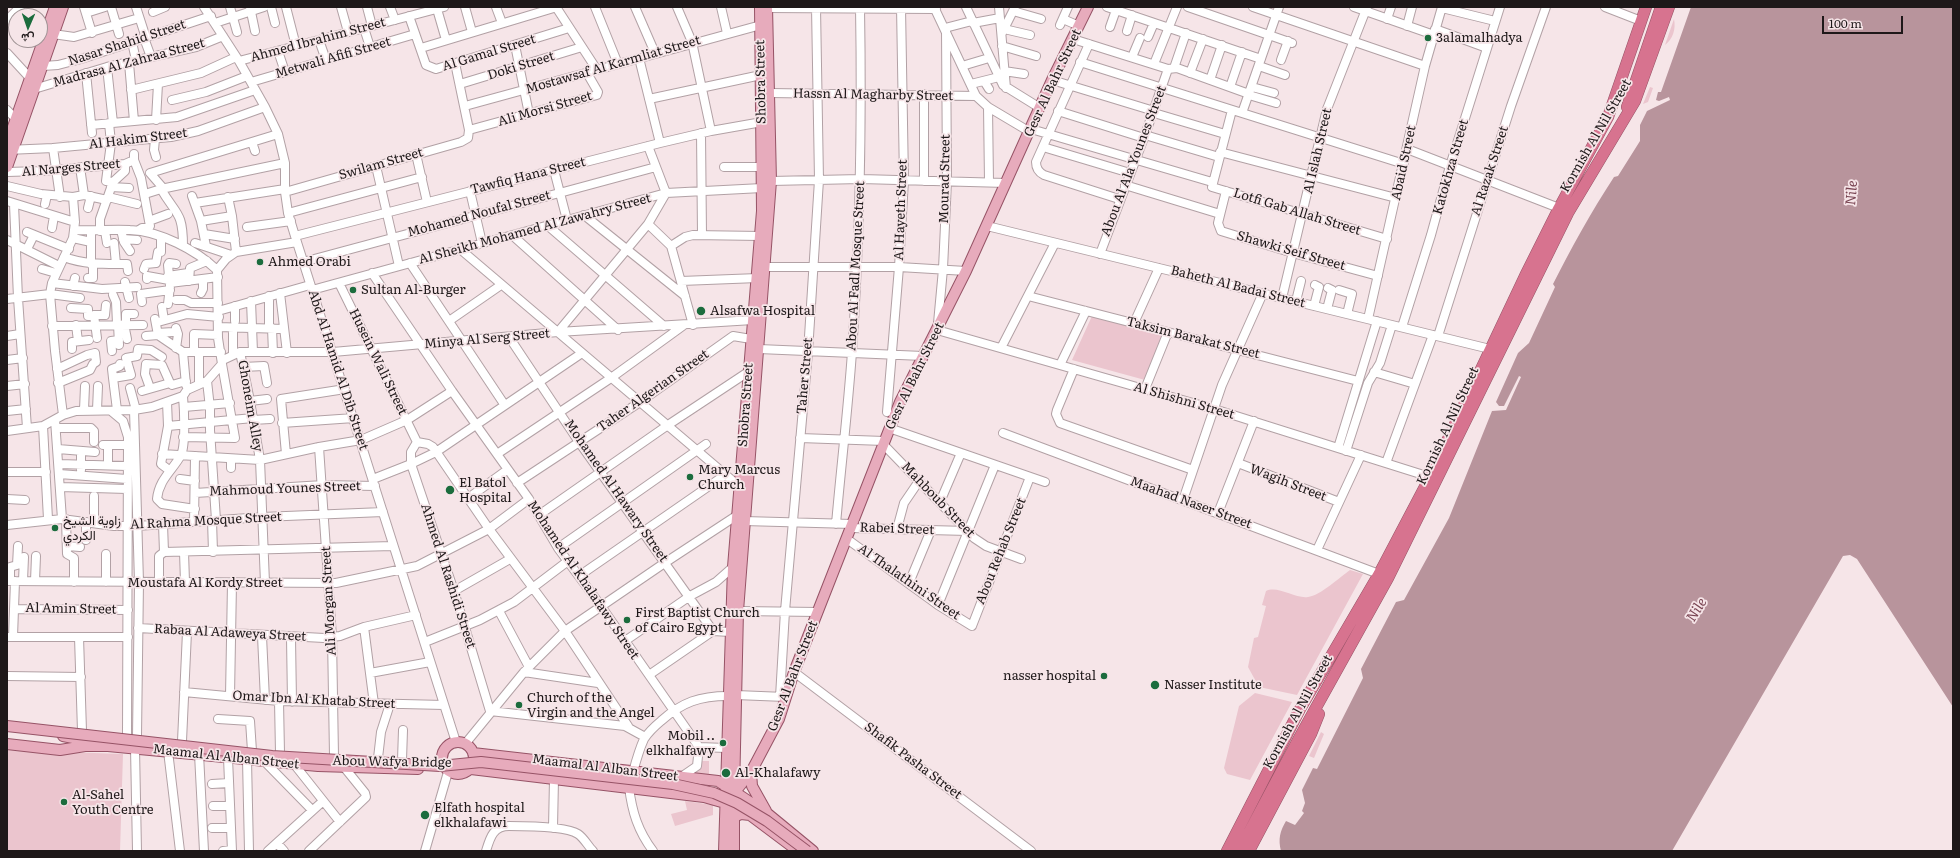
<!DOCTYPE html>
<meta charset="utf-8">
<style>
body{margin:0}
#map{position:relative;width:1960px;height:858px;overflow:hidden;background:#f6e5e8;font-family:Literata,Vazirmatn,serif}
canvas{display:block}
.frame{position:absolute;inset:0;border:8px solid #1e1819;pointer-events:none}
.north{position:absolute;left:8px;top:8px;width:40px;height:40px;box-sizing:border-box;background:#f6e5e8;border:1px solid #a09395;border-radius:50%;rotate:182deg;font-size:11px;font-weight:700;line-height:16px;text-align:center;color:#1e1819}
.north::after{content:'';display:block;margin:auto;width:14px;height:18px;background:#1b6c3d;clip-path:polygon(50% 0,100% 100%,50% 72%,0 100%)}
.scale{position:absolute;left:1822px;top:16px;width:81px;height:18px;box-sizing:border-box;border:2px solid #1e1819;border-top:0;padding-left:5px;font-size:12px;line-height:14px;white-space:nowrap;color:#1e1819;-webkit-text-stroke:3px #f6e5e8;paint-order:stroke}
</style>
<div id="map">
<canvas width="1960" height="858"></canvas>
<div class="frame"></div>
<div class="north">ش</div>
<div class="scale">100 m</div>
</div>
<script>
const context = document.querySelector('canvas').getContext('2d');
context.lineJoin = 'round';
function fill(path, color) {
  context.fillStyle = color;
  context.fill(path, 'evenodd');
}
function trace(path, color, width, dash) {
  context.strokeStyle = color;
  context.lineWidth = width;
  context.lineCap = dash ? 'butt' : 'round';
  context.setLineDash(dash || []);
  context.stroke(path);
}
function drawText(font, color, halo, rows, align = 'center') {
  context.font = font + ' Literata,Vazirmatn,serif';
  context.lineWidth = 3.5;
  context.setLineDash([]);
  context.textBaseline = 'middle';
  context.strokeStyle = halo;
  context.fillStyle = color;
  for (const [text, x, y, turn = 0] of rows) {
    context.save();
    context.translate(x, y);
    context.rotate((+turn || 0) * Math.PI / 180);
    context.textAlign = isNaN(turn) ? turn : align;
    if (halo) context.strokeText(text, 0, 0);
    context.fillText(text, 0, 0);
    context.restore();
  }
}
const green = new Path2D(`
 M1674,19c2,10 -1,20 -9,26z
 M1650,87l3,1 -5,14 -5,2z
 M1092,316l70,20 -17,44 -73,-20z
 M1350,570l13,4 -66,121 -38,-8 -11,-20 6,-29 4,-1 8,-31 -4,-1 4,-14c12,-6 29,8 42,6 12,-1 32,-20 42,-27z
 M1255,693l37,9 -42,78 -23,-6 -3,-6 15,-62z
 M1321,732l3,2 -10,24 -5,-2z
 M7,750l116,4 -3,97h-113z
 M701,761h8v22l-16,-3z
 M685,801l28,4v10l-38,11 -4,-12 16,-4z`);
const water = new Path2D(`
 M1691,7h262v700l-96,-148 -7,-4 -7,1 -171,295h-391c-3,-12 -1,-20 5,-30l9,4 9,-12 -2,-2 3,-8 -3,-13 11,-22 4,1 46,-91 -2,-9 35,-67 8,-2 45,-82 43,-107 14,-1 15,-33 -2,-1 -15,30h-5l-3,-4 22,-49 11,-10 26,-56 -2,-3c19,-37 38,-72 61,-107l4,-1 22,-35v-16l7,-14 23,-11 -1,-3 -10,4 -3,-1 2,-8h3z`);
const minor = new Path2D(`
 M84,7l8,26
 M111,7l8,27
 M136,7l10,31
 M204,7l35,54 26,46 13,27 7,29v29l3,21 7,23 161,506
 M230,7l7,25
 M250,7l5,24
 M271,7l4,16
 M286,7l10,39
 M341,7l7,25
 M367,7l5,19
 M390,7l5,13
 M465,7l7,25
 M496,7l6,16
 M556,7l41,63
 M595,7l23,57
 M635,7l20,46
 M677,7l15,35 19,89
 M721,7l6,26
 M934,7l42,89 12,11 42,25
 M966,7l37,78 37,23
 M999,7l7,81
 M1107,7l154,52
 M1188,7l104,36
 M1253,7l172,59
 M1354,7l80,28
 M1605,7l36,14
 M767,8l169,1
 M1442,8l53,13
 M437,9l9,31
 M1013,11l28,8
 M153,12l12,-5
 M86,13l19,-6
 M409,16l17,49 10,4 133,-41
 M1063,19l16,7
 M1387,19l4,-12
 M7,20l13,-13
 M215,23l49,-16
 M973,23l27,-5
 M1060,25l8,-18
 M1407,26l5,-19
 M1110,27l6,-17
 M364,28l6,19
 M945,28l27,-7
 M1004,29l26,6
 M1435,29l52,19
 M1127,31l5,-16
 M1002,33l13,-26
 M53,34l21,3 65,-19
 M1148,37l6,-14
 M144,38l7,19
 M1073,39l95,30 9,-1 72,26
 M319,40l7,20
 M132,42l4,18
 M1089,44l-53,118c0,6 2,10 8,13l75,24
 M515,45l14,69
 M1002,46l34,10
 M421,48l136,-41
 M278,51l7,21
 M7,53l23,25
 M1132,57l8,-19
 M639,58l21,85
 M1281,60l7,-19
 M239,61l205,-54
 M1080,62l324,102
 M129,63l5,58
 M1154,64l23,-57
 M43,66l15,-1 23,-6 130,-43
 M962,66l27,-8
 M1259,66l26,9
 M107,67l6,56
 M1174,68l12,-35
 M1004,71l20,3
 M86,73l6,60
 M1190,73l13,-34
 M1052,80l102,31
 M1210,80l12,-35
 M984,81l5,8
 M251,82l164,-48
 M460,84l122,-37
 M971,84l28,-7
 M1230,87l12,-35
 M1252,87l22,6
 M34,89l73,-22 89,-20 27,-11
 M131,90l70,-17 35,-16
 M770,93l206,3
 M924,94v87
 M1249,95l27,8
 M649,99l112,-24
 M172,100l34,-8 41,-16
 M465,106l296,-81
 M988,107l1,75
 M7,110l9,9
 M1232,110l-20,77 175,52
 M1058,111l86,27
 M1154,113l71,21
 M1242,113l37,-106
 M156,120l2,-36
 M109,123l2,20 -5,38 7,1
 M91,125l86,-8 78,-27
 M1031,129l181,53
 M469,130l128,-35 1,-3 -11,-19
 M701,133l1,102
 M1145,135l74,22
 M155,139l-1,11 2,7
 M252,142l3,9
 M1043,147l87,26
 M53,148l7,49
 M1407,149l152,59
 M7,150l46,-2 118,-11 27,-6 67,-24
 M1220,152l176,46
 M134,154v6l7,18 9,48 -1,2h-7l-3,2
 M416,154l11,48
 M376,166l23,100
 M80,167l4,28
 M724,167h38
 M554,170l13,50
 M7,172l34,-1 84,-7 9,-4
 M771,181l90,-2 145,4
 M1125,185l95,29
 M7,186l34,8 32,3 11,-2 23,5
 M111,187l18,1
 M163,188l-13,-15 128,-39
 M161,189c15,26 22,22 22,57
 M470,191l12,52
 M1226,191l-8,32 3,8 72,22 85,23
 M285,192l176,-50 7,-4 1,-8 -14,-67
 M145,194l16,-5 124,-26
 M192,196l9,25 5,25
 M108,197l29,7
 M228,197l4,19 4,36
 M7,201l68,21
 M195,203l90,-14
 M14,204l4,94 9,130
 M45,204l2,-9
 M88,208l3,-12
 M288,213l134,-36
 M584,215l101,81
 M149,221l19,-7
 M201,221l31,-5
 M648,224l23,22 22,79
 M547,225l117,101
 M987,226l503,123
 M247,227l44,-6
 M52,228l2,-12
 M121,230l3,12 6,9
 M100,231v-12l13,-37 12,-11v-7
 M105,231l2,12
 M27,232l42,17
 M204,234l31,5
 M512,235l106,95
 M295,236l365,-93 51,-12 51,-9
 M73,238l18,4
 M123,239l14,1
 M7,240l52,26
 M114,243l2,21
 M195,243l36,12
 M671,246l14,-9 8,-2 67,1
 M27,249l7,-14
 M460,249l280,238
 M1100,254l45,-119 23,-66
 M64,257c21,8 42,7 63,7l1,7
 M303,262l353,-95
 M410,263l94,141
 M91,264v-33
 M766,267h133l67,4
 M42,269l14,4
 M144,269l2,-5 10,-1 2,-11h3v-15
 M217,270l9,-11 10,-7 61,-10
 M372,273l80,118 77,108 29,49 43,58 98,141 -2,19 -16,11
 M168,276l20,-3
 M88,278h5v-14
 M147,279v-3l22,4
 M189,281l1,-13 17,-7
 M681,281l77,-3
 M125,282l4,16
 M52,283l50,6 35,-2
 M170,283l48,-6
 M339,283l78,159
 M73,286l2,-8
 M312,290l354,-97 96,-5
 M1339,290l13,4 -5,20
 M201,293l2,-4v-10
 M280,293l7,60
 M113,295l3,7 1,22
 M1028,296l330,85
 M1282,298l45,-189 40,-102
 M7,299l43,-5 30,4
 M176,300h9l6,3h27
 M251,301l2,51
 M1296,301l5,-20
 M142,302l-1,-8 29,-4
 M168,304l2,-18 -2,-21 1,-2 7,1
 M235,306v15
 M1314,306l5,-19 -4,-2
 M162,307l2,13
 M71,308l17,1v7h6
 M1327,309l5,-19 -4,-2
 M218,311l92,-26
 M155,319l3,16 25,17h38
 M1368,319l57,-253 17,-59
 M449,321l52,-36
 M158,322l29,-8 32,3
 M938,323l5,-54 4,-88 -1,-151
 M1134,323l25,-55
 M118,324l1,21
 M124,324l3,15
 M126,324v-10h8
 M76,325l2,16
 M52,326l91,-1
 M218,327l66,2
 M1402,327l29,-92 19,-69 50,-159
 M176,328l2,6 -2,14
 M269,328v-32
 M272,328l1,25
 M937,330l277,79 216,68
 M558,332l90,-108 18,-31 -18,-47
 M157,333l16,-1
 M7,336l13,-2
 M146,336l12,-1
 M1438,336l73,-230 35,-99
 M509,337l70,105 134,189 17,1
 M97,338l-3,-23h11l1,-10
 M1001,348l54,-105
 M72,349v-7l17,-2
 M759,349l164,7
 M112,351l-1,-10 8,-1
 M183,352l3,33
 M194,352v-18l24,1
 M199,352v32
 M240,352l10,49 10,59 5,123
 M233,354v-26
 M7,360l16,-2
 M223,360l17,-8h93l225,-20 195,-12
 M1060,365l26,-54
 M243,367l21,-1 3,17
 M57,369l30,-14 8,-2 1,9 -3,2 -3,6 -32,13
 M1074,369l-17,41 -1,4 4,9 133,47
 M1374,372l41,12
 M113,378l-1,-9 8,-3v-2
 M207,381l3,27v22l6,90
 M7,386l18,-2
 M130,388l6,22
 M150,388l-5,-14 1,-10 16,1 8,18
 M1145,389l23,-57
 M142,391l28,-8 2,2 14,-4
 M183,396c1,12 3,48 -2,59 -8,15 -22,24 -24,44l5,5 33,5
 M250,401l17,-2
 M167,402l1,24 -7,38 8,6
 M184,407l46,-4
 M84,410l1,-24
 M97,410l1,-24
 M117,410l-4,-32 18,-3 -5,-17 11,-2 1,-7 13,1 11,7
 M134,410l5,172 -2,154
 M7,411l19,-2
 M111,411l12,10 5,16 -1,299
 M887,412l12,-145 5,-87 -3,-173
 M63,415l-8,-64 -5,-57 2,-11 21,-45 2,-16 -2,-25
 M55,420l7,99
 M253,420l17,-1
 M282,423l72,-5
 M43,426l5,93
 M168,426l85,-8
 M56,428h35l3,3v11
 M889,428l156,54
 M7,431l36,-5 20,-11 13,-4 58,-1 18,-3 31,-11 4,-6 20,-9 15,-17 -4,-26 -1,-68c-21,-20 -57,-39 -87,-40 -18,-1 -37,1 -55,0
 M1003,433l376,141
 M183,437l52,1 -13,-74
 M800,438l84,3
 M417,442l-6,10v12l43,127 36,120 135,15 20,11
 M417,442l11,2 5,3 56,82 76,102 63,95
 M883,444l91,94 12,8 35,13
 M103,445h24
 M319,447l13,190 2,119
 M1338,448l39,-127
 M58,449l37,3
 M1346,451l22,-68 12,-20 12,-38
 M162,454l98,6 59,-13 42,-7 46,-20 45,-29
 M286,454l-5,-55 64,-10
 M497,454l114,-76 73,-53
 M1238,463l101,39
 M1386,463l47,-128
 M59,464l68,2
 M108,465v-20
 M231,468v-9
 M81,470v-19
 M7,472h39
 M59,474l68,5
 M180,479l15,2
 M373,479l38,-15 25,-12 146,-99
 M517,483l123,-81 93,-66 18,3
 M60,487l67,2
 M195,493l128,-8 52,1
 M94,496v27
 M7,499l18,1
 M467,499l40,-29
 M1183,500l39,-115 41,-92
 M940,502l21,-49
 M1218,513l36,-92
 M539,515l129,-90 80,-53
 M66,519l1,35 7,4v24
 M212,520l1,32
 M744,521l108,3
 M194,522l1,-66
 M163,524l1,28
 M836,524c5,-57 12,-115 16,-172 8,-115 10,-230 8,-345
 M7,525l55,-6 52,7h23l125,-9 121,-5
 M851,528l117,3
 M897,529l7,-26 15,-22
 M847,539l91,66 34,21 58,-149
 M86,540v-18
 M67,546l13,1
 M558,548l148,-104
 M1317,550l44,-95
 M184,552l1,30
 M106,554v28
 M579,576l146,-101
 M7,581l329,2 81,-17 72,-37 40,-30
 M10,581v-14l7,-2 1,-19
 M23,581l1,-24
 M35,581l1,-25
 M159,582v-26l5,-4 229,-6
 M909,583l22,-53
 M454,591l56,-32
 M938,605l57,-140
 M14,609l114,1
 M499,611l30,56
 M738,611l80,1
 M364,627l10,77
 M138,628l186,10 16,-2 24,-9 52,-12
 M262,636l3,64
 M7,637h121
 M13,637l2,-56
 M79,637l3,94
 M291,638l1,64
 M625,641l65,-45 26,-14 17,-15
 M425,642l55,-22 34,-18 54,-41
 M524,672l74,11
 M794,672l237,179
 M370,673l60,-11
 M649,675l64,-44
 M7,676l74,1
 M184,692l95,9 165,4
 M736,695l49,2
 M230,696l2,-113
 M780,697l5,-86 23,-259 11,-172 -3,-173
 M279,701l1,52
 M218,719l32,2 2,30
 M182,741l5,-109
 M465,744l59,-72 41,-41 101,-69 70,-46
 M699,747l27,1
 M135,748l2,103
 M168,751l12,100
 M199,754l5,97
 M228,758l4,93
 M378,758l3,-26 9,-28
 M247,760l2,91
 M402,760l1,-30
 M265,762l47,48
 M294,764l46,58
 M633,772c3,-11 6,-22 11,-33 4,-6 11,-13 17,-18 21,-19 39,-25 67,-25
 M212,784l17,-1
 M629,787c3,25 9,44 24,64
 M213,806h17
 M212,828h19
 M553,828l1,-49
 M277,843l7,8
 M223,851l9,-1
 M268,851l54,-49
 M309,851l57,-54 -1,-4 -21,-26
 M425,851l23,-79
 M486,851c4,-13 7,-25 23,-25 16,0 57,0 69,8 6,4 10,12 15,17`);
const major = new Path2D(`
 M7,144l48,-137
 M7,167l56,-160
 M63,736l31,6
 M442 758a16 16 0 1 1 32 0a16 16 0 1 1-32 0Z
 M7,744l53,6 25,-4h23l210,20 100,3
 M473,753l245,28 50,33 45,37
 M471,769l233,28 21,6
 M751,772l1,14 14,25
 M734,793l17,-21 28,-53 15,-47 106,-270 66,-131 86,-191 36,-73
 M734,817l7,-3 9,1 48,36
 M724,851l9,-284 29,-356 -2,-204
 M734,851v-58l4,-182 33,-430 -4,-174`);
const highway = new Path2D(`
 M1627,107l34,-100
 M1227,851l73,-142 79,-135 51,-97 95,-201 34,-68 49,-91 38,-110
 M1239,851l59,-111 90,-162 180,-365 67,-112 34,-94
 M1249,851l62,-117 8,-20`);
const majorBridge = new Path2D(`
 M7,726l265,30 168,10 41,-4 192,22 41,9 23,10 30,18 40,30`);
const markers = [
 [1428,38,4,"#1b6c3d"],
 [260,262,4,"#1b6c3d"],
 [353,290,4,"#1b6c3d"],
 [701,311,5,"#1b6c3d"],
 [690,477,4,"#1b6c3d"],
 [450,490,5,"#1b6c3d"],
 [55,528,4,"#1b6c3d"],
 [627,620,4,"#1b6c3d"],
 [1104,676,4,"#1b6c3d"],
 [1155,685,5,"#1b6c3d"],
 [519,705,4,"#1b6c3d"],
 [723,743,4,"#1b6c3d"],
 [726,773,5,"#1b6c3d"],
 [64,802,4,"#1b6c3d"],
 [425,815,5,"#1b6c3d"]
];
const poiNames = [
 ["3alamalhadya",1436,38],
 ["Ahmed Orabi",268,262],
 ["Sultan Al-Burger",361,290],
 ["Alsafwa Hospital",710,311],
 ["Mary Marcus",698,470],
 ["Church",698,485],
 ["El Batol",459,483],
 ["Hospital",459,498],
 ["زاوية الشيخ",63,521],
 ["الكردي",63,536],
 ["First Baptist Church",635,613],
 ["of Cairo Egypt",635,628],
 ["nasser hospital",1096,676,"right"],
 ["Nasser Institute",1164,685],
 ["Church of the",527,698],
 ["Virgin and the Angel",527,713],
 ["Mobil ..",715,736,"right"],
 ["elkhalfawy",715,751,"right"],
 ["Al-Khalafawy",735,773],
 ["Al-Sahel",72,795],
 ["Youth Centre",72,810],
 ["Elfath hospital",434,808],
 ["elkhalafawi",434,823]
];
const streetNames = [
 ["Ahmed Ibrahim Street",318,40,-15],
 ["Nasar Shahid Street",127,43,-18],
 ["Al Gamal Street",489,53,-17],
 ["Metwali Afifi Street",333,58,-16],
 ["Madrasa Al Zahraa Street",129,63,-15],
 ["Mostawsaf Al Karmliat Street",613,65,-16],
 ["Doki Street",521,66,-17],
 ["Shobra Street",761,82,-91],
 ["Gesr Al Bahr Street",1053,83,-65],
 ["Hassn Al Magharby Street",873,95,1],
 ["Ali Morsi Street",545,109,-16],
 ["Kornish Al Nil Street",1596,136,-60],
 ["Al Hakim Street",138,139,-7],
 ["Al Islah Street",1318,151,-77],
 ["Abou Al Ala Younes Street",1134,161,-69],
 ["Abaid Street",1404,163,-78],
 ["Swilam Street",381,164,-16],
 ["Katokhza Street",1451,167,-74],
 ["Al Narges Street",71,168,-5],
 ["Al Razak Street",1490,171,-72],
 ["Tawfiq Hana Street",528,176,-14],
 ["Mourad Street",945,179,-89],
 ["Al Hayeth Street",901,210,-88],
 ["Lotfi Gab Allah Street",1297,212,17],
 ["Mohamed Noufal Street",479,214,-15],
 ["Al Sheikh Mohamed Al Zawahry Street",535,229,-15],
 ["Shawki Seif Street",1291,251,16],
 ["Abou Al Fadl Mosque Street",856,266,-87],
 ["Baheth Al Badai Street",1238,287,14],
 ["Taksim Barakat Street",1193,338,14],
 ["Minya Al Serg Street",487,339,-5],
 ["Husein Wali Street",378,362,64],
 ["Abd Al Hamid Al Dib Street",338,370,72],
 ["Taher Street",805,376,-85],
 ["Gesr Al Bahr Street",915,376,-64],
 ["Taher Algerian Street",653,391,-35],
 ["Al Shishni Street",1184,401,16],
 ["Shobra Street",746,405,-86],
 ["Ghoneim Alley",250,406,80],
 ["Kornish Al Nil Street",1448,426,-65],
 ["Wagih Street",1288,483,21],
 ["Mahmoud Younes Street",285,489,-2],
 ["Mohamed Al Hawary Street",616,491,55],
 ["Mahboub Street",938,500,46],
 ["Maahad Naser Street",1191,503,20],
 ["Al Rahma Mosque Street",206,521,-3],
 ["Rabei Street",897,529,2],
 ["Abou Rehab Street",1001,551,-68],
 ["Ahmed Al Rashidi Street",448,576,72],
 ["Mohamed Al Khalafawy Street",583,580,56],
 ["Al Thalathini Street",909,582,35],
 ["Moustafa Al Kordy Street",205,583],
 ["Ali Morgan Street",329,601,-93],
 ["Al Amin Street",71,609,1],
 ["Rabaa Al Adaweya Street",230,633,3],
 ["Gesr Al Bahr Street",793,676,-69],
 ["Omar Ibn Al Khatab Street",314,700,3],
 ["Kornish Al Nil Street",1298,712,-61],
 ["Maamal Al Alban Street",226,757,6],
 ["Shafik Pasha Street",913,761,37],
 ["Abou Wafya Bridge",392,762,1],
 ["Maamal Al Alban Street",605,768,7]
];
const waterNames = [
 ["Nile",1852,193,-85],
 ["Nile",1697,610,-58]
];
fill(green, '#ebc5ce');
fill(water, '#b8949c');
trace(minor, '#b2a1a5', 10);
trace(major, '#965366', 12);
trace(highway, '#965366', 12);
trace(minor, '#fff', 8);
trace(major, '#e7abbc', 10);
trace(highway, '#d7738f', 11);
trace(majorBridge, '#965366', 12, []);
trace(majorBridge, '#e7abbc', 10);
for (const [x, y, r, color] of markers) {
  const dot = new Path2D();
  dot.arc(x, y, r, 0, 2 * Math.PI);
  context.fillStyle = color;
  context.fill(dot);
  trace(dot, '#f6e5e8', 1.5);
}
drawText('13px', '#1e1819', '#f6e5e8', poiNames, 'left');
drawText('13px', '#1e1819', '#f6e5e8', streetNames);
drawText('italic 14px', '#7a4553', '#f6e5e8', waterNames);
</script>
